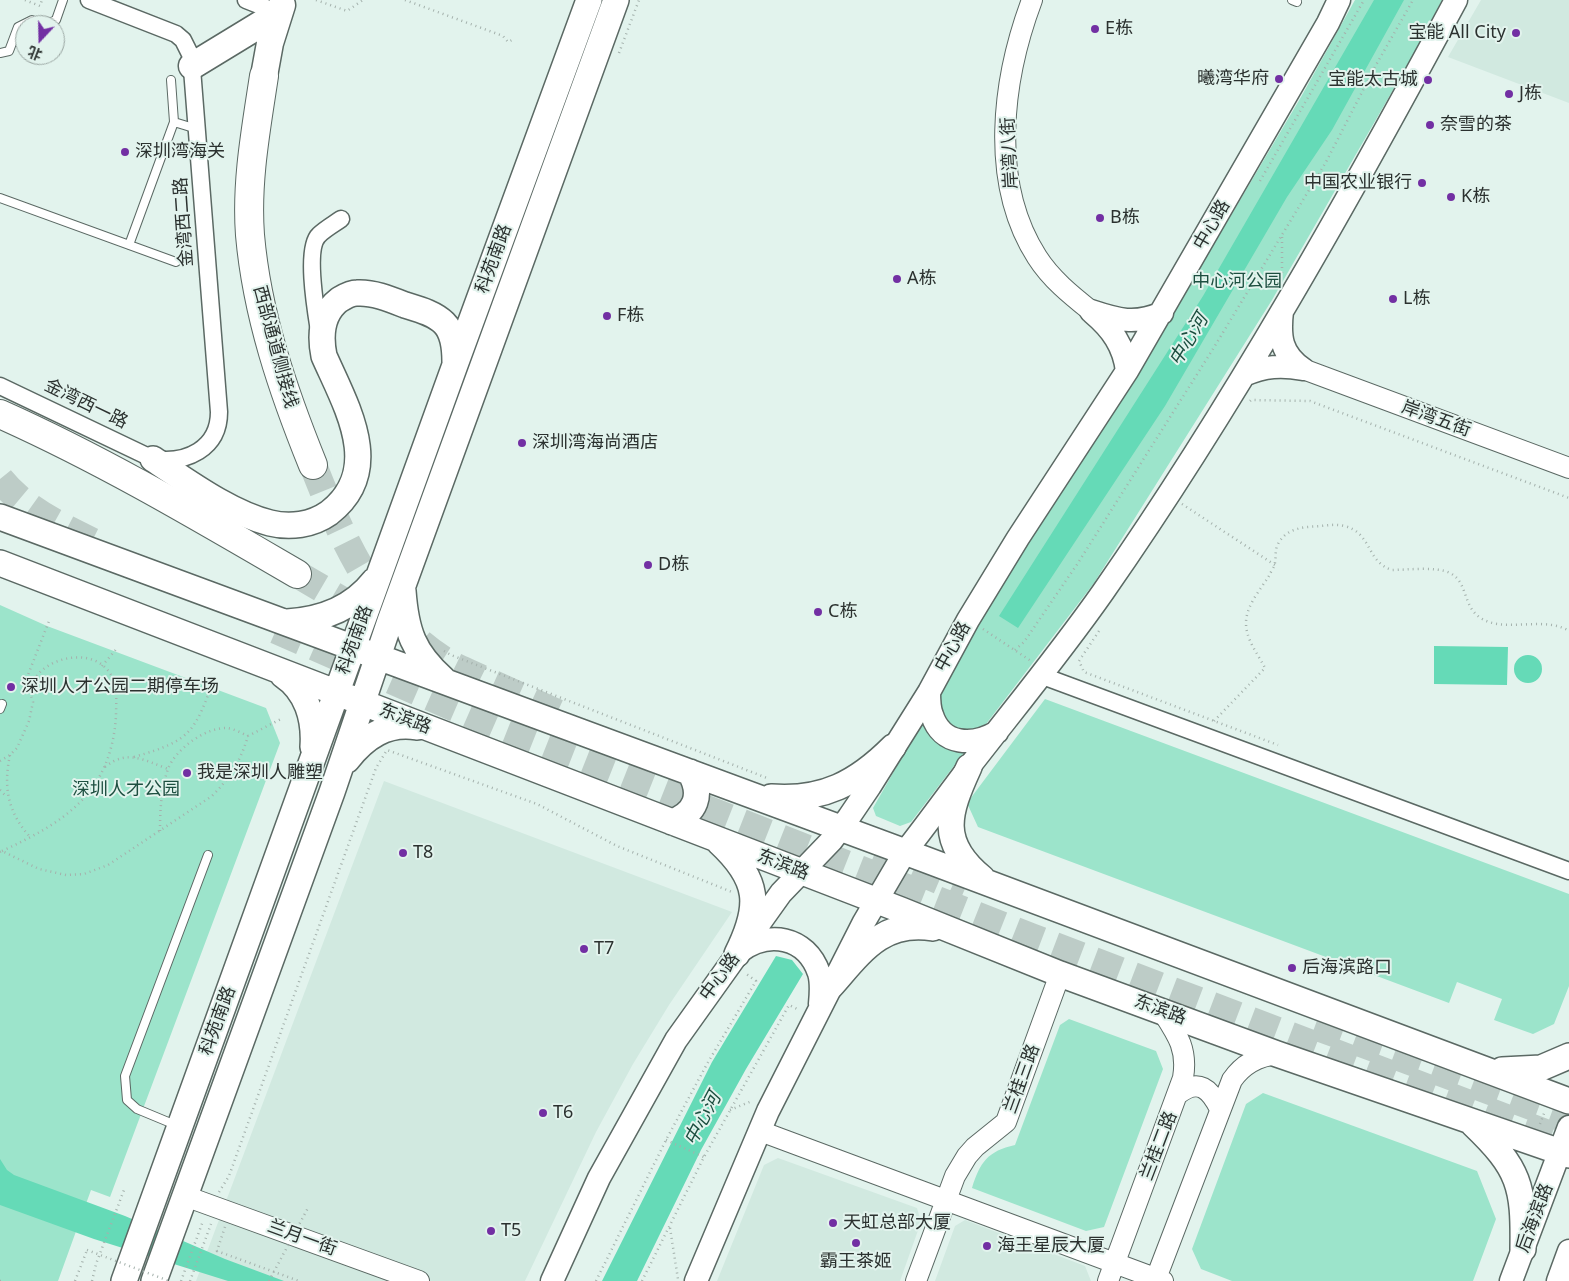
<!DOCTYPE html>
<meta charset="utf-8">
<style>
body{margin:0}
#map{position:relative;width:1569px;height:1281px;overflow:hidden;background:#e2f3ed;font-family:"Noto Sans","Noto Sans SC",sans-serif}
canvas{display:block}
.north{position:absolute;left:15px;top:15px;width:50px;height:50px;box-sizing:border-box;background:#e2f3ed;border:1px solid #99a5a1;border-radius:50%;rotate:201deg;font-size:14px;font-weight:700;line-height:20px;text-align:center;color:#2b312f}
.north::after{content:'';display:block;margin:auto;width:18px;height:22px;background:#722fa3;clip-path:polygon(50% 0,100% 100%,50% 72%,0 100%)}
</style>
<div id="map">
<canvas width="1569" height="1281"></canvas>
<div class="north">北</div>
</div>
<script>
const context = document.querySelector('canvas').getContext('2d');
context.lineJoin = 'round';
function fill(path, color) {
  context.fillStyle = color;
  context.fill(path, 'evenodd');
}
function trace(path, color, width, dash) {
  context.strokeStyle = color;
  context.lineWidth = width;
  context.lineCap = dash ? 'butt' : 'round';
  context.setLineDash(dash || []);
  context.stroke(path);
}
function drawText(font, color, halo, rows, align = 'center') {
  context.font = font + ' "Noto Sans","Noto Sans SC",sans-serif';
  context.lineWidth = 4;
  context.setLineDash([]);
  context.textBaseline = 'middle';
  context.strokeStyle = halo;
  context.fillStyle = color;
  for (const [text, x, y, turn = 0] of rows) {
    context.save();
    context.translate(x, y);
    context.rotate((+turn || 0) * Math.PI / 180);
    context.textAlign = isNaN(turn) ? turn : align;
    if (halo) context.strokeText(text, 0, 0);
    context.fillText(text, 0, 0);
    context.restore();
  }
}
const built = new Path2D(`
 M1481,0h88v103l-121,-46z
 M384,781l348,131 -63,93 -36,59 -37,68 -71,149h-329z
 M778,1158l139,50 4,14 -21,59h-183l47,-116z
 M965,1220l120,46 6,15h-156l20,-55z`);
const green = new Path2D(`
 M1355,0h87l-30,57 -140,243 -178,283 -183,239 -11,4 -24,-10 -3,-8 110,-193 74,-120 92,-141 152,-257z
 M0,605l47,21 219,82 14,35 -170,454 -19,-7 -33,91h-58z
 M1045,699l524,195v92l-15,38 -21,10 -39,-14 8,-21 -45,-17 -8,21 -471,-176 -11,-24z
 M1069,1019l87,32 7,18 -59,158 -18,4 -114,-43c8,-26 16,-37 43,-43l45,-120z
 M1263,1093l214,78 19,48 -23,62h-241l-31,-12 -9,-20 54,-145z`);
const water = new Path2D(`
 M1374,0h30l-72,130 -45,67 -122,209 -147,222 -19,-12 204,-320z
 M1434,646l74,1 -1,38 -73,-1z
 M1514 669a14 14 0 1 1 28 0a14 14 0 1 1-28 0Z
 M776,956l16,4 11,14 -57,95 -45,81 -64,131h-35l110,-219z
 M0,1159l7,11 7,5 111,41 100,43 59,22h-56l-134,-42 -94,-34z`);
const motorwayTunnel = new Path2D(`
 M313,465c29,74 65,157 137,199 11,6 23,10 34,16 25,11 49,22 73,33
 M0,479c25,31 61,47 95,64
 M297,574l70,41
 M276,630l230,100 525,207 538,205
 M875,853l89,38
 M1315,1026l254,94`);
const path = new Path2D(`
 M25,0l15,6 2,-6
 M316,0l31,11 16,-11
 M405,0l90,33 8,3 5,6 6,-3
 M619,53l20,-53
 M1260,181l104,-181
 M1282,237v37
 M1250,401l1,-1 59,1 259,97
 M1182,504l93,61
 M983,629l48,32
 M1099,631l-20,30 5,11 194,73
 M1015,650l9,-8 54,-79 135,-214 113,-187 50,-97 37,-65
 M444,651l7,4 316,123
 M102,666l16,-19
 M1214,721l51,-53c-7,-14 -19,-28 -19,-45 0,-17 14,-33 23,-47 1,-3 4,-7 5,-10 3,-7 0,-15 4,-22 9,-17 27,-17 43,-18 8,-1 16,-2 23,0 28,6 22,36 48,44 15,0 44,-4 58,3 21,11 10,39 39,49 24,8 58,-5 80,9
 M10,755c-7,33 -2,58 21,83
 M134,757c59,-17 60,-25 81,-80
 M0,761l10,-6 7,-7 12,-27 4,-19 -7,-22 23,-59
 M105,767c22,-18 39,-7 63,2
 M0,790l6,6
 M160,831c0,-20 1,-42 8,-62 7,-19 36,-41 58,-41 7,0 15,5 22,8
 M2,851c63,-29 109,-58 114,-135 0,-12 2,-30 -5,-41 -14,-25 -52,-21 -71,-3 -4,4 -7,10 -10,15
 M0,852l2,-1 37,18 27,6 18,-1 24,-9 104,-69c18,-18 29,-36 36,-60l35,-18
 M730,1110l22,-9
 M1540,1124l5,-13
 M666,1140l38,17
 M219,1192l10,-16 147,-408 11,-18 150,54 80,42 115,46
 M225,1227l-8,24 82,30
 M670,1228l8,51
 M0,1281h1
 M75,1281l12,-31
 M92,1281l4,-17 28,-74
 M181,1281l22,-60
 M190,1281l21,-57
 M596,1281l70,-141 41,-76 49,-83 -11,-8
 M642,1281l62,-124 85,-152 10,5`);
const service = new Path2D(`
 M1292,0l5,2
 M0,53l9,-2 9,-24 14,-7 12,5 12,-5 7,-20
 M174,122l23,7
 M0,198l176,64
 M129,245l45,-123 -3,-42
 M0,709l2,-5
 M178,1126l-41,-17 -10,-9 -2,-24 83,-221`);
const minor = new Path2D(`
 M246,0l33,13
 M319,331c-3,-19 -14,-83 0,-96 6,-6 15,-11 22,-16
 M0,386l153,73c33,5 66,-10 66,-47l-28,-356 -8,-16 -7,-6 -87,-34
 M1040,675l529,196`);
const tertiary = new Path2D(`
 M1032,0c-30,80 -43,182 5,257 14,22 34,38 54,54
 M1303,369l266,99
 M1178,1094c21,-16 32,-5 42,15
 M760,1131l403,150
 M185,1196l234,85
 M916,1281l39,-105 12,-20 8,-9 31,-25 54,-148
 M1108,1281l75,-203c5,-29 -6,-44 -21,-67
 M1155,1281l77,-201c11,-16 27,-24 45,-26`);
const secondary = new Path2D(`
 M1091,311c27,9 44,14 71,2
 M1282,311c-3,26 -1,43 21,58
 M1093,313c19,16 31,33 34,58
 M1244,375c21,-9 37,-10 59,-6
 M929,692c0,8 0,16 3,23 10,31 41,31 65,17
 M739,952c29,-22 67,-16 80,21 3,10 2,21 1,31
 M552,1281l47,-103 77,-138 105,-147 51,-53 17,-23 21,-31 59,-94 39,-72 50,-82 109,-167 201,-348 11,-23
 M696,1281l72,-170 96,-189 41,-70c22,-28 43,-57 64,-85 45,-58 92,-115 134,-175 131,-188 245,-391 353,-592
 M1511,1281l58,-154
 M1558,1281l11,-30`);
const primary = new Path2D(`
 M153,459c35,23 77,54 117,64 20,5 42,2 59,-10 56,-43 17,-107 -5,-157 -4,-20 -3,-42 15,-56 5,-3 11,-7 18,-7 16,-1 33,6 48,12 13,4 29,8 39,18 10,10 11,25 11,39
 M0,517l924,342 645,242
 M0,563l901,347 159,64 217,80 292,101
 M403,591c3,40 10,61 40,88
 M287,622c35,-2 65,-13 87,-41
 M283,675c24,16 32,44 30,72
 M347,760c18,-23 40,-38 70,-33
 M969,767c-21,46 -31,75 13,111
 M771,797c52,4 86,-14 122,-50
 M672,822c24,-9 31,-27 18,-50
 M719,842c41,38 42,64 18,112
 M831,986c30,-34 51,-66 102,-58
 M1502,1070l39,-2 28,-12
 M1473,1124c47,45 51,62 50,125
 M124,1281l331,-916 134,-365
 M154,1281l178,-489 58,-171 226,-621`);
const trunk = new Path2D(`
 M192,66l87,-53
 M264,76l6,-33 12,-38`);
const motorway = new Path2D(`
 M264,76c-8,53 -18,106 -14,159 7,80 33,156 63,230
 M0,414c103,46 199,103 297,160`);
const pathBridge = new Path2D(`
 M87,1250l82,31
 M269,1281l40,-75`);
const markers = [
 [1095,29,5,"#722fa3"],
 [1516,33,5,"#722fa3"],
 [1279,79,5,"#722fa3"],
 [1428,80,5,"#722fa3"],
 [1509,94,5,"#722fa3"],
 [1430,125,5,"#722fa3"],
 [125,152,5,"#722fa3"],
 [1422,183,5,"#722fa3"],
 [1451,197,5,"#722fa3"],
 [1100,218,5,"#722fa3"],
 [897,279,5,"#722fa3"],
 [1393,299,5,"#722fa3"],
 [607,316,5,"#722fa3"],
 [522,443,5,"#722fa3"],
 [648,565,5,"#722fa3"],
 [818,612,5,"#722fa3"],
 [11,687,5,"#722fa3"],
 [187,773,5,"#722fa3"],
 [403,853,5,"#722fa3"],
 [584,949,5,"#722fa3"],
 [1292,968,5,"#722fa3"],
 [543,1113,5,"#722fa3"],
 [833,1223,5,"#722fa3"],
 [491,1231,5,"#722fa3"],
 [856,1243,5,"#722fa3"],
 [987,1246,5,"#722fa3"]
];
const poiNames = [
 ["E栋",1105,29],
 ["宝能 All City",1506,33,"right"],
 ["曦湾华府",1269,79,"right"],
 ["宝能太古城",1418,80,"right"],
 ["J栋",1519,94],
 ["奈雪的茶",1440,125],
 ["深圳湾海关",135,152],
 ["中国农业银行",1412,183,"right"],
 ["K栋",1461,197],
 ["B栋",1110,218],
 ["A栋",907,279],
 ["L栋",1403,299],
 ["F栋",617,316],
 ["深圳湾海尚酒店",532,443],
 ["D栋",658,565],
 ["C栋",828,612],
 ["深圳人才公园二期停车场",21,687],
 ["我是深圳人雕塑",197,773],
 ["T8",413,853],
 ["T7",594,949],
 ["后海滨路口",1302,968],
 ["T6",553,1113],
 ["天虹总部大厦",843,1223],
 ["T5",501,1231],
 ["海王星辰大厦",997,1246],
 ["霸王茶姬",856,1262,"center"]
];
const streetNames = [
 ["岸湾八街",1010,153,-93],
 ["金湾西二路",184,222,-94],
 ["中心路",1212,225,-60],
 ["科苑南路",494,259,-70],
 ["西部通道侧接线",275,347,75],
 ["金湾西一路",86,404,26],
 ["岸湾五街",1436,419,20],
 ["科苑南路",355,640,-70],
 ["中心路",953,647,-61],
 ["东滨路",405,719,21],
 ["东滨路",783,865,21],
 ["中心路",720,977,-54],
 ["东滨路",1160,1010,20],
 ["科苑南路",218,1021,-70],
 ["兰桂三路",1022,1079,-70],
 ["兰桂二路",1159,1146,-69],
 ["后海滨路",1535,1218,-69],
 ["兰月一街",302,1238,20]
];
const parkNames = [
 ["中心河公园",1237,282],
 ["深圳人才公园",126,790]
];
const waterNames = [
 ["中心河",1189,340,-59],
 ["中心河",703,1119,-62]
];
fill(built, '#d1e9e0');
fill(green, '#9ce4cb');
fill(water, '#65dab7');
trace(motorwayTunnel, '#bdccc7', 28, [28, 14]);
trace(service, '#5b6964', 10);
trace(minor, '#5b6964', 19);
trace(tertiary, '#5b6964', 22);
trace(secondary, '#5b6964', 25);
trace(primary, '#5b6964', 28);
trace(trunk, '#5b6964', 29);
trace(motorway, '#5b6964', 30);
trace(path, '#a4b1ac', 2.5, [1, 4]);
trace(service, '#fff', 8);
trace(minor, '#fff', 16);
trace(tertiary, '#fff', 20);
trace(secondary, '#fff', 22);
trace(primary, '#fff', 25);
trace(trunk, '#fff', 26);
trace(motorway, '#fff', 28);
trace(pathBridge, '#a4b1ac', 2.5, [1, 4]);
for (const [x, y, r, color] of markers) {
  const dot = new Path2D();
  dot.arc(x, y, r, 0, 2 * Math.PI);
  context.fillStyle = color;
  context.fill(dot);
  trace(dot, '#e2f3ed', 2);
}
drawText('18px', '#2b312f', '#e2f3ed', poiNames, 'left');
drawText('18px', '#2b312f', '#e2f3ed', streetNames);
drawText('18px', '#1d4f40', '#e2f3ed', parkNames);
drawText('italic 19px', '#1c4e3f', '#e2f3ed', waterNames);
</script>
